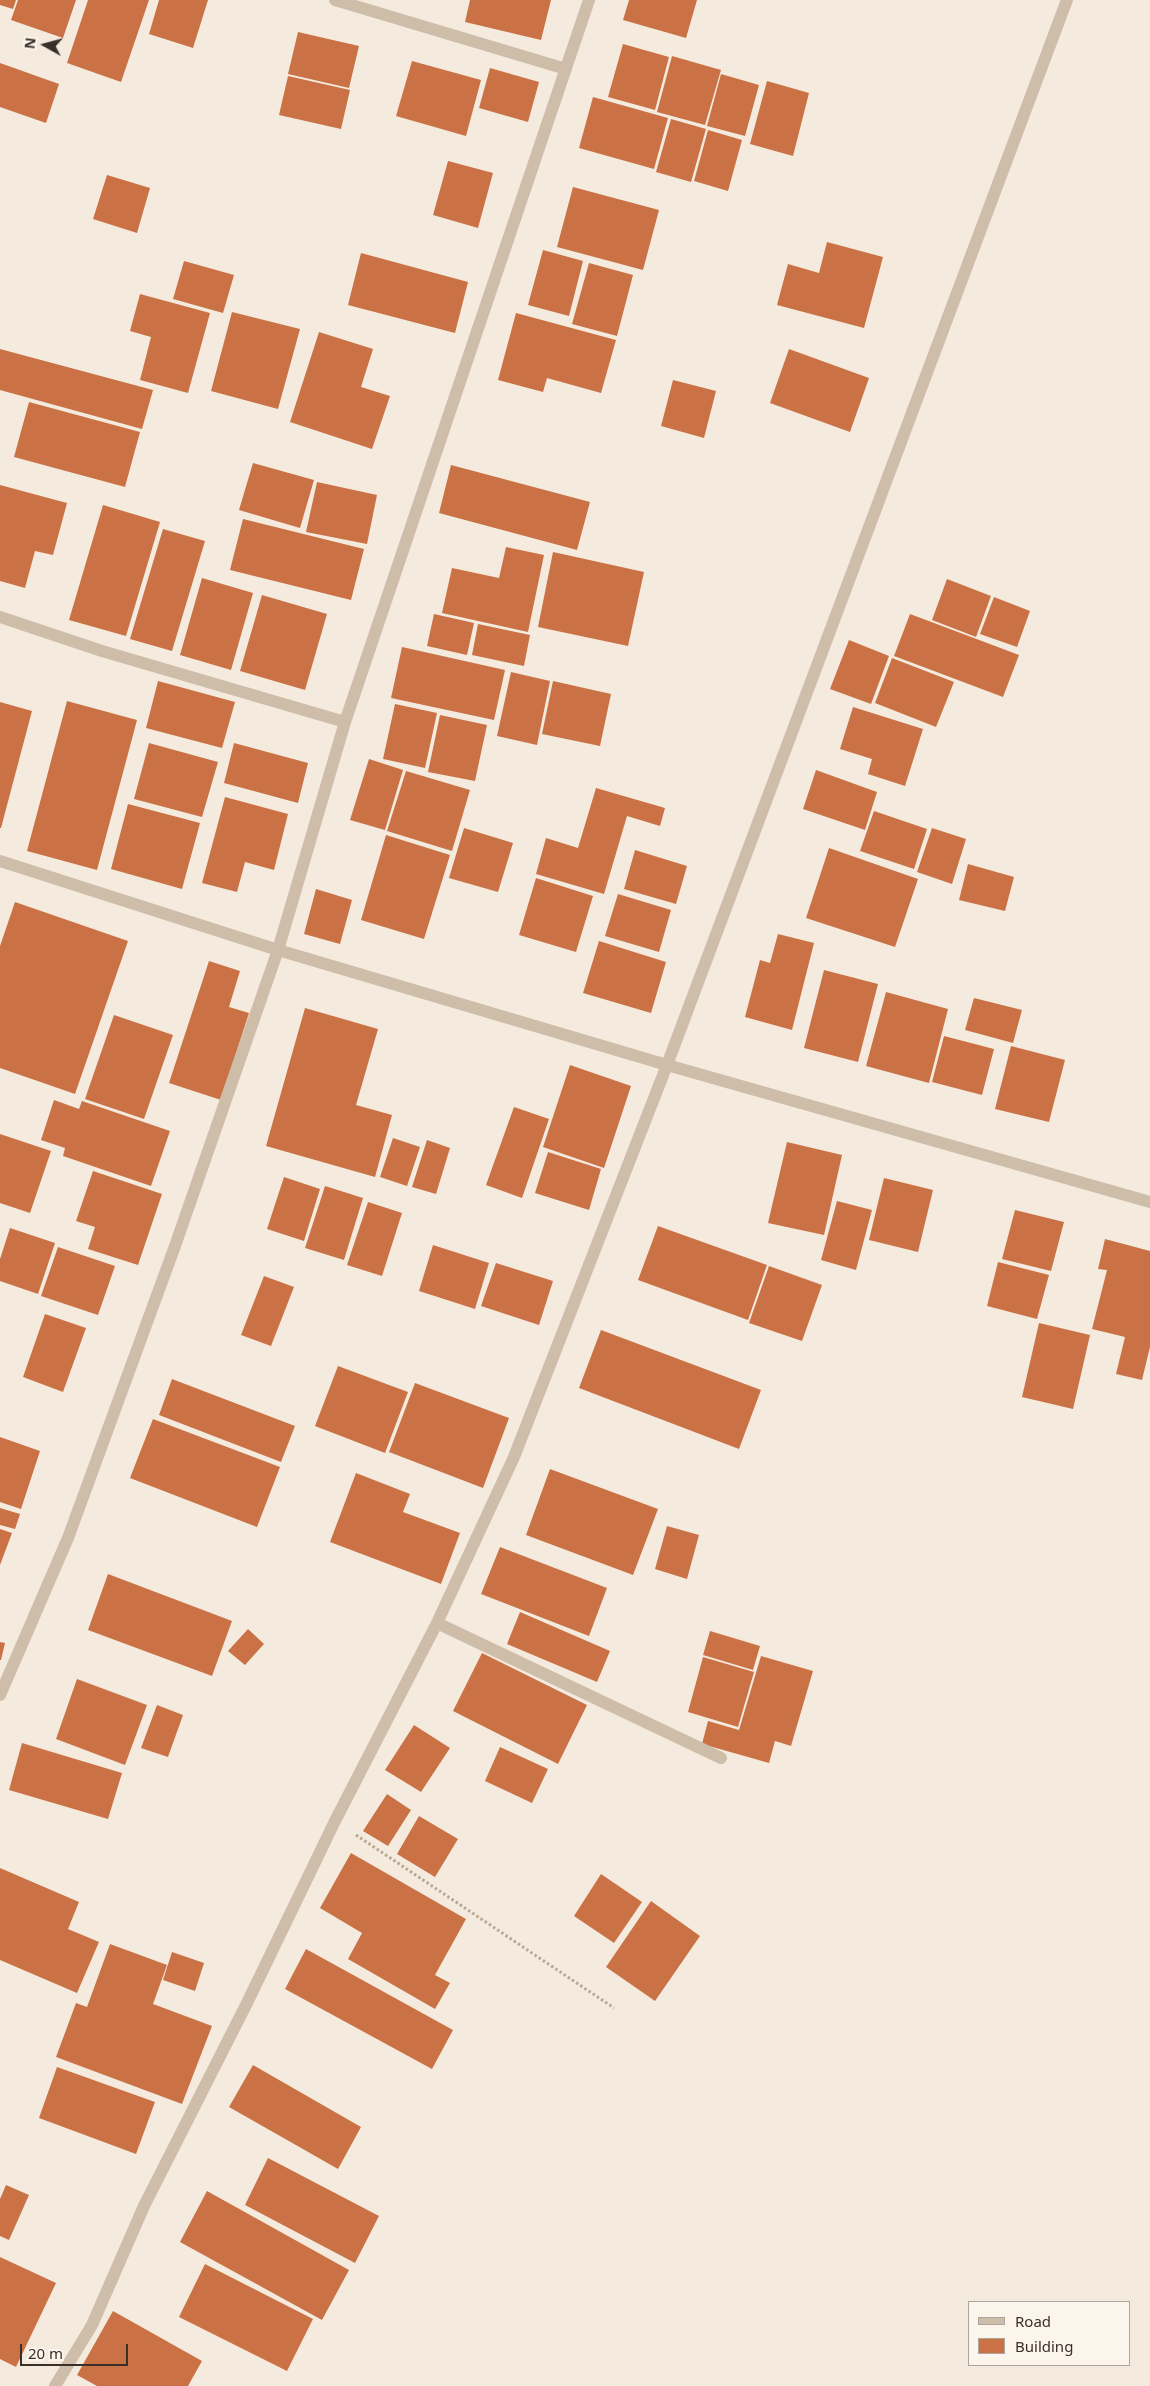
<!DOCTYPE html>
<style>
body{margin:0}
#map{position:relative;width:1150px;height:2386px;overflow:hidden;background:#f4ebde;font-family:"Noto Sans",sans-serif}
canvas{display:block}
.legend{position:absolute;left:968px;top:2301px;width:162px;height:65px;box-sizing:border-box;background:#fbf5eb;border:1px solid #ada69d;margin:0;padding:6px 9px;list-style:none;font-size:15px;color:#393029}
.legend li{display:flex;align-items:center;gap:10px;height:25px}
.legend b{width:25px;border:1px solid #ada69d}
.north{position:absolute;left:20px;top:20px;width:50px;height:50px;-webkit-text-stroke:4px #fbf5eb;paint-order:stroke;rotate:277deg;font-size:14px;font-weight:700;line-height:20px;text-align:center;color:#393029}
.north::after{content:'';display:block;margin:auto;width:18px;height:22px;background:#393029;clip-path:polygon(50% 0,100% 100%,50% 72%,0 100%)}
.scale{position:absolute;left:20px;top:2344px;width:108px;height:22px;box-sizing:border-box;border:2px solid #393029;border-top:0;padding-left:6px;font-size:15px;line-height:18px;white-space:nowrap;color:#393029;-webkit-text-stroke:4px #fbf5eb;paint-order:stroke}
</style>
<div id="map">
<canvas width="1150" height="2386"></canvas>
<ul class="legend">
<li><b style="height:6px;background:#cdbda9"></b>Road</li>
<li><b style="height:14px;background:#ca7245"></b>Building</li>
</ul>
<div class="north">N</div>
<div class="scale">20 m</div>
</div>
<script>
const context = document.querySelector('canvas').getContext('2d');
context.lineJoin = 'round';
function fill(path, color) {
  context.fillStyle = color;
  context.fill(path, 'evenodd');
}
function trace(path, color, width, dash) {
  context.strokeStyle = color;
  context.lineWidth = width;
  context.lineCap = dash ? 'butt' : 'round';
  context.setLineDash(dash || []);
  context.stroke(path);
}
const building = new Path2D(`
 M0,0h16l-3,9 -13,-4z
 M18,0h58l-13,38 -52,-18z
 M88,0h61l-28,82 -54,-19z
 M159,0h49l-15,48 -44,-14z
 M470,0h81l-10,40 -76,-18z
 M629,0h68l-11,38 -63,-18z
 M298,32l61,14 -10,42 -61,-14z
 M623,44l46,13 -14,53 -47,-13z
 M672,56l49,14 -16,55 -48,-13z
 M412,61l69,19 -15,56 -70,-20z
 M0,63l59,21 -13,39 -46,-16z
 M490,68l49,14 -11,40 -49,-14z
 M721,74l38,11 -14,51 -38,-10z
 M288,76l62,14 -9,39 -62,-14z
 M767,81l42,12 -16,63 -43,-12z
 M593,97l75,21 -14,51 -75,-21z
 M671,119l35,10 -15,53 -35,-10z
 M708,130l34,10 -14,51 -34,-10z
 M448,161l45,12 -15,55 -45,-13z
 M107,175l43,13 -13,45 -44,-14z
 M573,187l86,23 -16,60 -86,-23z
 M827,242l56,15 -19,71 -87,-23 11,-41 31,9z
 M543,250l40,11 -14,55 -41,-11z
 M361,253l107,29 -13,51 -107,-28z
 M184,261l50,14 -11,38 -50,-14z
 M589,263l44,12 -16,61 -45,-12z
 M140,294l70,19 -22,80 -48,-13 11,-43 -21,-6z
 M232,312l68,17 -22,80 -67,-18z
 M516,313l100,27 -15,53 -54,-15 -4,14 -45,-12z
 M319,332l54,17 -12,38 29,9 -18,53 -82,-27z
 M0,349l153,41 -11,39 -142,-39z
 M789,349l80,29 -19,54 -80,-29z
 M673,380l43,11 -12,47 -43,-12z
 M29,402l111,30 -15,55 -111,-30z
 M253,463l61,17 -14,48 -61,-18z
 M451,465l139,37 -13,48 -138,-37z
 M317,482l60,13 -10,49 -61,-12z
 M0,485l67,18 -14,52 -18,-4 -10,37 -25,-7z
 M103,505l57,17 -34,114 -57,-16z
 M243,519l121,30 -13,51 -121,-30z
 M163,529l42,12 -33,110 -42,-12z
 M506,547l38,8 -16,77 -86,-19 10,-45 47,10z
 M553,552l91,20 -16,74 -90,-19z
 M202,578l51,15 -22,77 -51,-15z
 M947,579l44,17 -15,41 -44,-17z
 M262,595l65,19 -22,76 -65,-19z
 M994,597l36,14 -13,36 -37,-13z
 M434,614l40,9 -7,32 -40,-9z
 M910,614l109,41 -16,42 -109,-41z
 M478,624l52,11 -6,31 -52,-11z
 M849,640l40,16 -18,48 -41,-15z
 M402,647l103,23 -11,50 -103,-22z
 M892,658l62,24 -18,45 -61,-24z
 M511,672l39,9 -13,64 -40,-9z
 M158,681l77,21 -13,46 -76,-20z
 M553,681l58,13 -11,52 -58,-12z
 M67,701l70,19 -40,150 -70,-19z
 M0,702l32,9 -31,117h-1z
 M395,704l42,9 -12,55 -42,-9z
 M853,707l70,22 -18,57 -37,-12 4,-15 -32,-10z
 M440,715l47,10 -12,56 -47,-9z
 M149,743l69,19 -16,55 -68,-18z
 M234,743l74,20 -10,40 -74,-20z
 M369,759l34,11 -18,60 -35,-10z
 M816,770l61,22 -12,38 -62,-21z
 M406,771l64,19 -18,61 -65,-20z
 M596,788l69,20 -5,18 -33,-10 -23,78 -68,-20 10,-36 32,10z
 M225,797l63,17 -14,56 -29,-8 -8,30 -35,-9z
 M128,804l72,19 -18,66 -71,-20z
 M874,811l53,18 -13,40 -54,-18z
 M464,828l49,15 -15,49 -49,-14z
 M932,828l34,11 -14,45 -35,-12z
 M386,835l64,20 -26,84 -63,-19z
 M829,848l89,31 -23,68 -89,-29z
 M635,850l52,16 -11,38 -52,-15z
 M968,864l46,13 -9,34 -46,-11z
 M536,878l57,18 -17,56 -57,-17z
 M316,889l36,11 -12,44 -36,-10z
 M618,894l53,16 -12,42 -54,-16z
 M15,902l113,39 -53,153 -75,-26v-122z
 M778,934l36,9 -22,87 -47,-13 15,-57 10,3z
 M599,941l67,21 -15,51 -68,-20z
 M209,961l31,10 -11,36 20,6 -28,87 -52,-17z
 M824,970l54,14 -20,78 -54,-14z
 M886,992l62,17 -19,74 -63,-17z
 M974,998l48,12 -9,33 -48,-13z
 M305,1008l73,21 -22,76 36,10 -17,62 -109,-31z
 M114,1015l59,20 -29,84 -59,-20z
 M944,1036l50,13 -12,46 -50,-13z
 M1011,1046l54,14 -16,62 -54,-13z
 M570,1065l61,21 -27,82 -61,-21z
 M54,1100l25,9 3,-8 88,30 -19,55 -88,-30 2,-8 -24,-8z
 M514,1107l35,12 -27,79 -36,-13z
 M0,1134l51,17 -21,62 -30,-10z
 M393,1138l27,9 -13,39 -27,-9z
 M427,1140l23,8 -14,46 -24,-7z
 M787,1142l55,13 -18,80 -56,-12z
 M548,1152l53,17 -12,41 -54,-17z
 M93,1171l69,23 -24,71 -50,-16 7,-22 -19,-6z
 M284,1177l36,12 -16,52 -37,-12z
 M884,1178l49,12 -15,62 -49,-12z
 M325,1186l38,12 -19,62 -39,-12z
 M837,1201l35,9 -16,60 -35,-10z
 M368,1202l34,11 -20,63 -35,-11z
 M1015,1210l49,12 -13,49 -49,-12z
 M658,1226l109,39 -19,55 -110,-40z
 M10,1228l45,15 -17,51 -38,-13v-22z
 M1105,1239l45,12v96l-8,33 -26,-6 9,-37 -33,-8 15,-59 -9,-1z
 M433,1245l56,18 -14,46 -56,-18z
 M58,1247l57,19 -17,49 -57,-19z
 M998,1262l51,13 -12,44 -50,-13z
 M496,1263l57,18 -14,44 -58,-19z
 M769,1266l53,19 -20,56 -53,-18z
 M264,1276l30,11 -23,59 -30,-11z
 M45,1314l41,14 -23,64 -40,-15z
 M1039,1323l51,12 -17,74 -51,-12z
 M601,1330l160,60 -22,59 -160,-61z
 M338,1366l70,26 -23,61 -70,-27z
 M172,1379l123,47 -14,36 -122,-47z
 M415,1383l94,35 -26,70 -94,-36z
 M153,1419l127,48 -23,60 -127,-49z
 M0,1437l40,14 -19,58 -21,-7z
 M550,1469l108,40 -25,66 -107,-40z
 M356,1473l54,21 -7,18 57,21 -19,51 -111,-42z
 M0,1508l20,6 -5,15 -15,-4z
 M667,1526l32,9 -12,44 -32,-10z
 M0,1529l12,4 -12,32z
 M500,1547l107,41 -18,48 -108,-42z
 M108,1574l124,47 -20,55 -124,-46z
 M520,1612l90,39 -13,31 -90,-38z
 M248,1629l16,15 -19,21 -17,-14z
 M710,1631l50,15 -7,24 -50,-15z
 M0,1642l5,1 -4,17h-1z
 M482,1653l105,52 -29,59 -105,-53z
 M761,1656l52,15 -22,75 -16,-5 -6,22 -67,-19 6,-23 31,9z
 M703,1657l51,15 -16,55 -50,-15z
 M77,1679l70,26 -22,60 -69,-26z
 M157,1705l26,10 -15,42 -27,-9z
 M414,1725l36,23 -29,44 -36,-22z
 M22,1743l100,30 -14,46 -99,-29z
 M500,1747l48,22 -16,34 -47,-22z
 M387,1794l24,16 -23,36 -25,-15z
 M419,1816l39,23 -23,38 -38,-23z
 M351,1853l115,66 -31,56 15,8 -15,26 -87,-50 14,-26 -42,-25z
 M0,1868l79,34 -11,27 31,13 -22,51 -77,-33z
 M601,1874l41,28 -28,41 -40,-27z
 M651,1901l49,35 -45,65 -49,-34z
 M110,1944l57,21 -14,39 59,22 -30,78 -126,-47 20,-54 11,4z
 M306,1949l147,81 -21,39 -147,-80z
 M172,1952l32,11 -9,28 -32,-11z
 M253,2065l108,62 -23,42 -109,-62z
 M57,2067l98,35 -19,52 -97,-36z
 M268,2158l111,58 -24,47 -110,-58z
 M6,2185l23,10 -20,45 -9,-4v-37z
 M207,2191l142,79 -27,50 -142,-78z
 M0,2257l56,26 -40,84 -16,-8z
 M205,2264l108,55 -26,52 -108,-54z
 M113,2311l89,50 -14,25h-91l-20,-11z`);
const path = new Path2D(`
 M356,1835l258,173`);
const minor = new Path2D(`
 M335,0l231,69
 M0,617l102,34 243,71
 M0,861l278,89 389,115 483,137
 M437,1623l284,135
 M0,1695l68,-157 107,-292 103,-296 67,-228 244,-722
 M55,2386l37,-61 52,-119 103,-203 88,-182 102,-198 77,-166 153,-392 400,-1065`);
fill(building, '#ca7245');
trace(path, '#b9a793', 3, [2.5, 2.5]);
trace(minor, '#cdbda9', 12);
</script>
